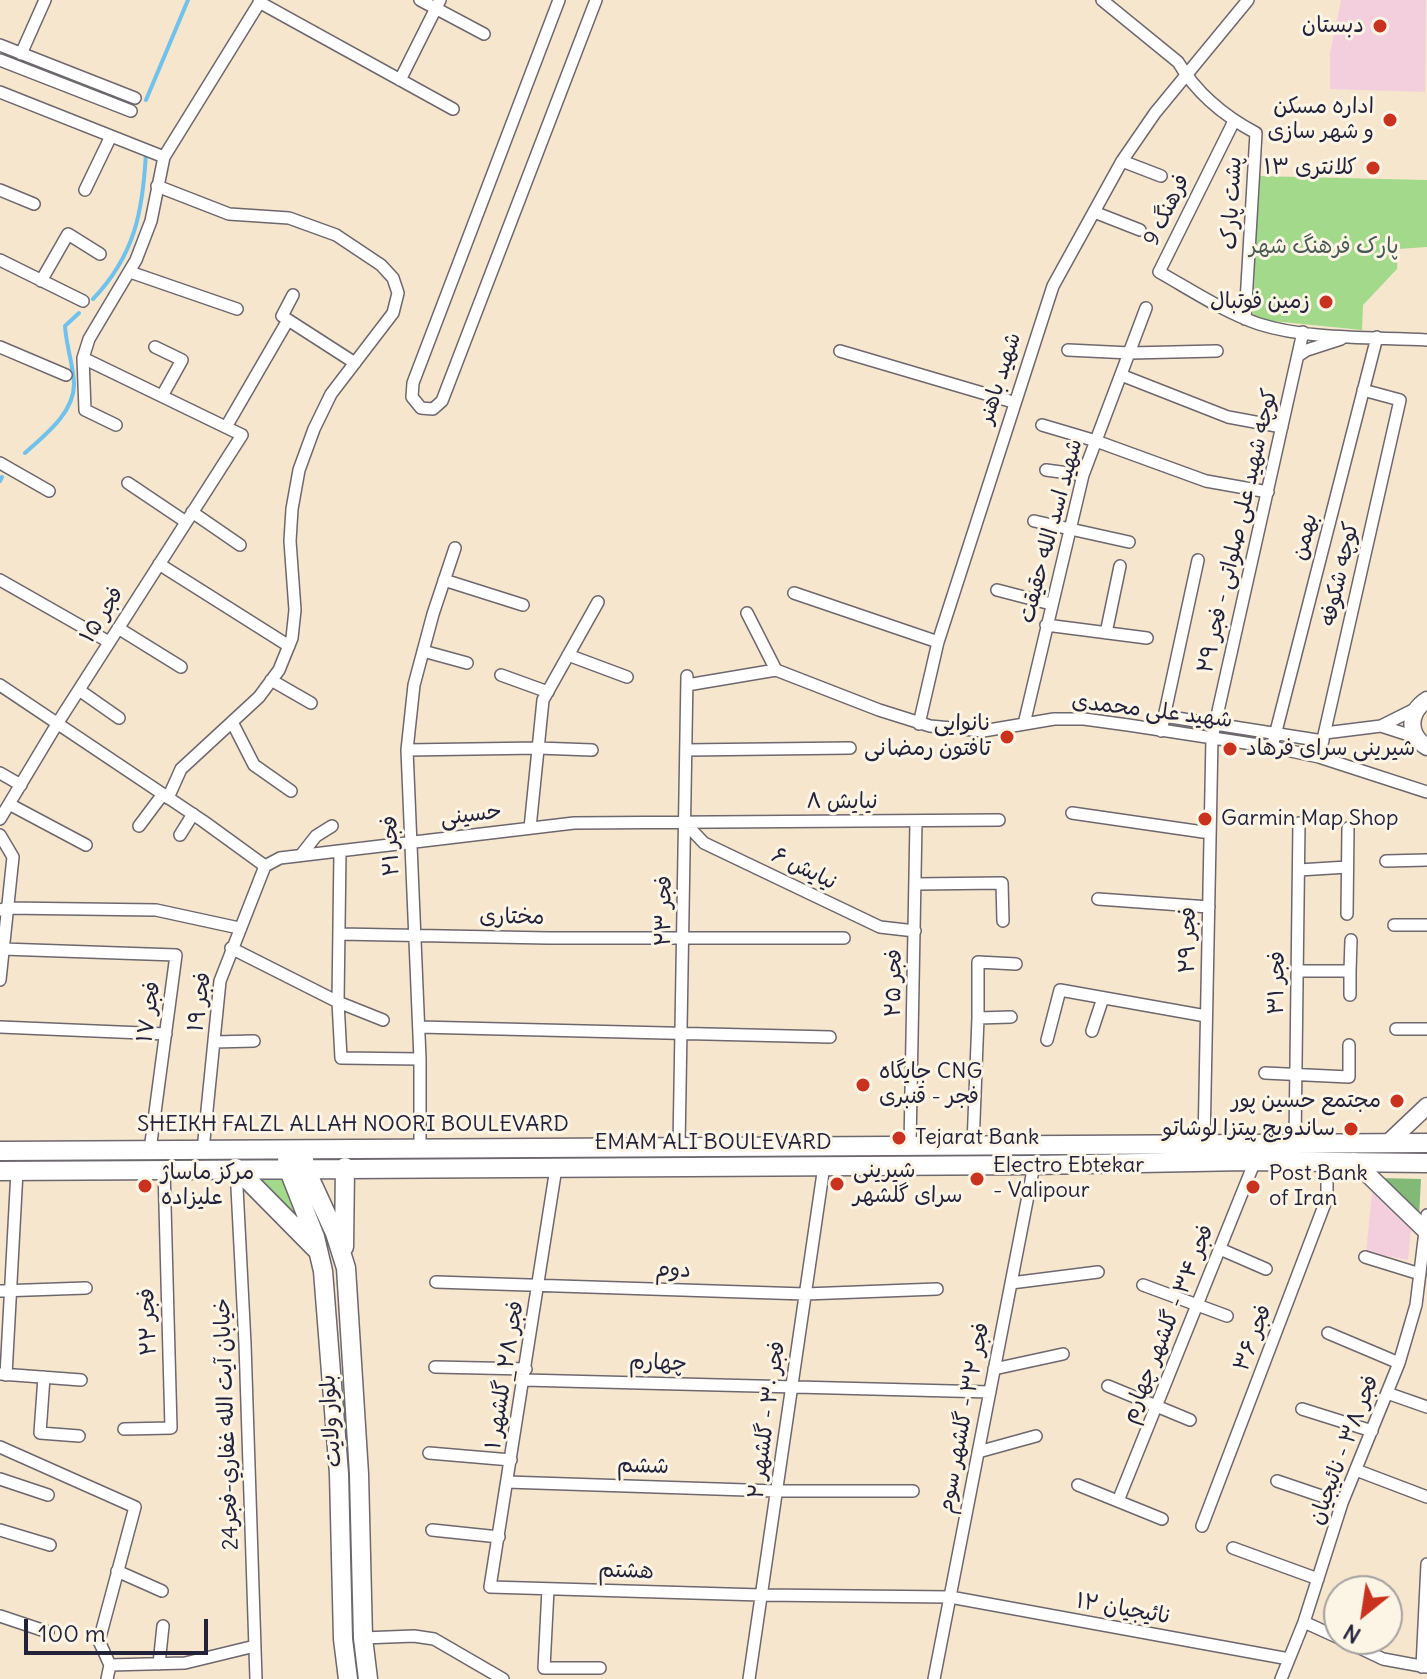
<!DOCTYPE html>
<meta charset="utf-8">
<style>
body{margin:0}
#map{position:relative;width:1427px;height:1679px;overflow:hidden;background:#f7e6ce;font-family:Delius,sans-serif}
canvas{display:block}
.north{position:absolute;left:1323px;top:1575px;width:80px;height:80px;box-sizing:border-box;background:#fcf5e5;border:2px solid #a5a1a1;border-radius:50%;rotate:210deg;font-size:22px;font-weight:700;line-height:32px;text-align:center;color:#22223b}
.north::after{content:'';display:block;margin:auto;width:28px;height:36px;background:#c8321e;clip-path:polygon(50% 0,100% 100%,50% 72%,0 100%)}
.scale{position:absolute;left:24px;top:1619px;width:184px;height:36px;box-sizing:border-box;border:4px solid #22223b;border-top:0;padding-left:10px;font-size:24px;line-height:28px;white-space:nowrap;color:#22223b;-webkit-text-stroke:6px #fcf5e5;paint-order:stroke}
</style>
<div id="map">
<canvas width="1427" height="1679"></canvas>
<div class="north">N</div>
<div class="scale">100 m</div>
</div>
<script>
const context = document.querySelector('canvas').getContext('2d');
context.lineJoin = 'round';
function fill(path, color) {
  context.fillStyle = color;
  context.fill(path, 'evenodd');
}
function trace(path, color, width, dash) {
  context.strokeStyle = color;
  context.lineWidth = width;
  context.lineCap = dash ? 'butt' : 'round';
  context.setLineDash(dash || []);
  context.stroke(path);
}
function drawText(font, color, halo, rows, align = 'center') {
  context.font = font + ' Delius,"Playpen Sans Arabic",sans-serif';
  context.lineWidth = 6;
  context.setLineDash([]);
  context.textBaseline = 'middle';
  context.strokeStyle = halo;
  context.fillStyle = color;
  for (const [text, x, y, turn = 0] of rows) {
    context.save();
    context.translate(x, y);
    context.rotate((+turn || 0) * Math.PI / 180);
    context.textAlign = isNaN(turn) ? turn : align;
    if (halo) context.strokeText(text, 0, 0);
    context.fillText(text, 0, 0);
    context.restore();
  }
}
const built = new Path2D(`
 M1341,0h85l-1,92 -95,-3v-36z
 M1373,1183l39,37 -4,40 -42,-8z`);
const green = new Path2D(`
 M1258,176l169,4v67l-29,2 -1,20 -34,36 -1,25 -109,-11z
 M284,1174l14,45 -49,-44z`);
const forest = new Path2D(`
 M1379,1178l42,1 -2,39z`);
const stream = new Path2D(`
 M146,100l42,-100
 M93,299c42,-44 50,-88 53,-147
 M25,453c20,-18 50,-41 49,-70 -1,-19 -8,-38 -9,-57l14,-13
 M0,481l2,-4`);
const street = new Path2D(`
 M420,0l64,34
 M559,0l-146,383 -1,14 9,11 12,1 9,-8 154,-401
 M1102,0l76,62c19,32 46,54 78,71l-11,186
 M259,2l194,107
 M0,45l135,53
 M21,54l24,-54
 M0,60l131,51
 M400,80l40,-80
 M0,92l164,65
 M1234,121l-75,151c32,18 65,40 100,52 50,16 115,13 168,16
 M1122,161l39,15
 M157,186l72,28 60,4 47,17 45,30 12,13 5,15 -5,20 -62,81 -17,35 -15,41 -7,39 -2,32 5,69 -3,28 -13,32 -20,27 -78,72 -13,29
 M0,190l34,14
 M85,190l26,-54
 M1094,212l46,18
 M0,260l83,41
 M130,272l107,37
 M41,281l27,-47 32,20
 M293,295l-11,21 73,47
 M0,347l66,28
 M155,347l27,13 -20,36
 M1068,350l62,3 87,-2
 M840,351l173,51
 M1298,356l9,-6 34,-11
 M1121,375l107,42 54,10
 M116,425l-31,-15 -2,-52 6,-19 47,-79 15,-39 13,-64 97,-157
 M1042,425l54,16 110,40 62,11
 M226,427l62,-107
 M0,463l49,28
 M1046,470l37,5
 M128,483l58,39
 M192,512l48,33
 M1034,521l95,21
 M159,564l130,82
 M0,580l109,62
 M444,580l79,25
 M997,590l54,14
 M794,593l144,49
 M747,613l29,57
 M1046,625l101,13
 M118,628l63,39
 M1106,633l14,-67
 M423,651l44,12
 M568,655l59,22
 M501,675l47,17
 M271,680l40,23
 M0,685l203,136 62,45
 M687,685l89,-15 103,40 51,16 53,5 71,-12h30l44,6 144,22 47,10 108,35
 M79,690l40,28
 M1164,716l159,25
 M232,722l22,43 37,26
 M919,724l19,-82 115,-356 69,-125 33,-48 93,-113
 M1024,724l59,-249 63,-167
 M1381,726l34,11
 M1161,731l37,-171
 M1325,733l56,-7 36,-18
 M1272,747l105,-410
 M407,750l131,-2 54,2
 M686,750l164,-2
 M1319,757l81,-357 -37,-10
 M0,773l21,12
 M9,804l77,41
 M1072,813l138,20
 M0,819l57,-95 185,-289 -159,-77
 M685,823l19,20 176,84 35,4
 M139,826l24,-32
 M530,828l13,-128 55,-98
 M0,835l13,22 -13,123
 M180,835l13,-21
 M340,851l-2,151 3,56 79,1
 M301,855l15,-19 16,-10
 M1386,861l41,-1
 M265,866l15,-8 294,-35 425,-3
 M1299,870l48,-3
 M915,884l87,-1 1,38
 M1098,899l111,8
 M0,910l7,-2 149,2 83,18
 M1347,914l1,-86
 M1394,925h33
 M340,934l208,4h296
 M231,948l107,54 45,18
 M3,949l173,6 -26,195
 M1298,971h52v24
 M1350,971l1,-31
 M978,1018v-56l38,2
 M0,1027l166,7
 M419,1027l411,10
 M1396,1029h31
 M1092,1031l11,-33
 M1047,1040l13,-50 146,26
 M214,1042l40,-1
 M1265,1073l84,4v-32
 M1295,1143l4,-320
 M1204,1144l8,-406 91,-406
 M973,1145l5,-127 33,-1
 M910,1146l6,-324
 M679,1147l8,-471
 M420,1148v-89l-13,-309 7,-65 19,-71 22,-66
 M203,1150l17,-169 45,-115
 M236,1168l9,176 11,335
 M556,1168l-66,419 271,8 189,2 339,62
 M1220,1249l46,20
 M1365,1257l55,17
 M436,1282l369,12 132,-5
 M1011,1283l87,-11
 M1143,1285l84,31
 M0,1291l86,-3
 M1328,1333l71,30
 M435,1367l91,2
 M994,1369l69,-15
 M1,1374l80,6
 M6,1375l11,-204
 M44,1377l-4,56 39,3
 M524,1380l466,12
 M1108,1386l82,34
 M1387,1393l40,14
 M1302,1409l70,22
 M124,1429l47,-1 -7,-259
 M0,1447l135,60 -36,134 11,24 -3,14
 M978,1452l58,-16
 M429,1453l82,7
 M1356,1470l71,27
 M0,1479l48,16
 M1277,1481l65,22
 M507,1482l269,9h137
 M1078,1485l84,34
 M1118,1501l137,-340
 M1202,1526l125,-328v-37
 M0,1530l50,15
 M432,1530l67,7
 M1233,1548l85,31
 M117,1571l45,20
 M548,1589l-4,79h56
 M0,1616l48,16
 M1304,1622l35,16
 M363,1638l51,-2 20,3 69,40
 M1341,1639l42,20 44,8
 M159,1664l4,-38
 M110,1665l75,-2 70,-17
 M1422,1667l5,-103
 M749,1679l75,-513
 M934,1679l100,-514
 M1281,1679l23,-57 38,-119 57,-140 17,-58 11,-90`);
const secondary = new Path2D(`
 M1427,700c-19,12 -20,35 0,47
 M1388,1143l39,-37
 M1354,1161l71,69`);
const primary = new Path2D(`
 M0,1151l1427,-8
 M287,1157l1,11 27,69 8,34 16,203 4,165 5,40
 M304,1159l1,9 30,65 11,35 13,206 4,164 5,41
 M236,1168l80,81
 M0,1171l1034,-6 212,-4 181,2
 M344,1247l1,-80`);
const markers = [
 [1380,26,8,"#c8321e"],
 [1390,120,8,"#c8321e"],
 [1373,168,8,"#c8321e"],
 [1326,302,8,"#c8321e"],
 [1007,737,8,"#c8321e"],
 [1230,749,8,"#c8321e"],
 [1205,819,8,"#c8321e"],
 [863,1085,8,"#c8321e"],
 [1397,1101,8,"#c8321e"],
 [1351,1129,8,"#c8321e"],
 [899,1138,8,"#c8321e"],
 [977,1179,8,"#c8321e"],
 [837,1184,8,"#c8321e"],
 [145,1186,8,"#c8321e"],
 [1253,1187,8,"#c8321e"]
];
const poiNames = [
 ["دبستان",1364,26,"right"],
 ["اداره مسکن",1374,107,"right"],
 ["و شهر سازی",1374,132,"right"],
 ["کلانتری ۱۳",1357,168,"right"],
 ["زمین فوتبال",1310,302,"right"],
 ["نانوایی",991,724,"right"],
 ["تافتون رمضانی",991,749,"right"],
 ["شیرینی سرای فرهاد",1246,749],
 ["Garmin Map Shop",1221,819],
 ["جایگاه CNG",879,1072],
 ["فجر - قنبری",879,1097],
 ["مجتمع حسین پور",1381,1101,"right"],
 ["ساندویچ پیتزا لوشاتو",1335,1129,"right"],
 ["Tejarat Bank",915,1138],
 ["Electro Ebtekar",993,1166],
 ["- Valipour",993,1191],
 ["شیرینی",853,1171],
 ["سرای گلشهر",853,1196],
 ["مرکز ماساژ",161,1173],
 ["علیزاده",161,1198],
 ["Post Bank",1269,1174],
 ["of Iran",1269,1199]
];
const streetNames = [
 ["پشت پارک",1232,203,-87],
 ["فرهنگ 9",1167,210,-64],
 ["شهید باهنر",1000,378,-72],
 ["شهید اسد الله حقیقت",1051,531,-75],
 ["کوچه شهید علی صلواتی - فجر ۲۹",1238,531,-77],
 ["بهمن",1305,537,-76],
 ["کوچه شکوفه",1340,574,-77],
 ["فجر ۱۵",102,615,-58],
 ["شهید علی محمدی",1152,711,7],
 ["نیایش ۸",842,802],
 ["حسینی",471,815,-7],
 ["فجر ۲۱",391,846,-92],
 ["نیایش ۶",804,869,26],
 ["فجر ۲۳",664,911,-89],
 ["مختاری",512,917,1],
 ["فجر ۲۹",1188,940,-89],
 ["فجر ۲۵",894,983,-89],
 ["فجر ۳۱",1277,983,-89],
 ["فجر ۱۹",200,1002,-82],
 ["فجر ۱۷",149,1012,-82],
 ["SHEIKH FALZL ALLAH NOORI BOULEVARD",353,1125],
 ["EMAM ALI BOULEVARD",713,1143],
 ["دوم",673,1270,2],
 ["فجر ۲۲",148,1322,-92],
 ["فجر ۳۴ - گلشهر چهارم",1168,1324,-68],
 ["فجر ۳۶",1253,1338,-69],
 ["چهارم",658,1363,2],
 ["فجر ۲۸_گلشهر ۱",505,1375,-81],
 ["فجر ۳۲ - گلشهر سوم",964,1418,-79],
 ["فجر ۳۰ - گلشهر ۲",767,1420,-82],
 ["بلوار ولایت",331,1421,-94],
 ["خيابان آيت الله غفاري-فجر24",227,1424,-92],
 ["فجر ۳۸ - نائیجیان",1344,1450,-69],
 ["ششم",643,1466,2],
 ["هشتم",626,1571,2],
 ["نائیجیان ۱۲",1123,1609,10]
];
const parkNames = [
 ["پارک فرهنگ شهر",1324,247]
];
fill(built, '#f3cfde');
fill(green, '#a3d98a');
fill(forest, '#82b976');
trace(stream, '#70c1ec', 4);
trace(street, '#6d676e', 14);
trace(secondary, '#6d676e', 19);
trace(primary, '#6d676e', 21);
trace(street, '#fff', 11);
trace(secondary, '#fff', 16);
trace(primary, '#fff', 18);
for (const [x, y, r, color] of markers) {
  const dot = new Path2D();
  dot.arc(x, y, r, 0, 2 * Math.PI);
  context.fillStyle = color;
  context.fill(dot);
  trace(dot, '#fcf5e5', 3);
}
drawText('22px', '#22223b', '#fcf5e5', poiNames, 'left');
drawText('22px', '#22223b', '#fcf5e5', streetNames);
drawText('22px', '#495953', '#fcf5e5', parkNames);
</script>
